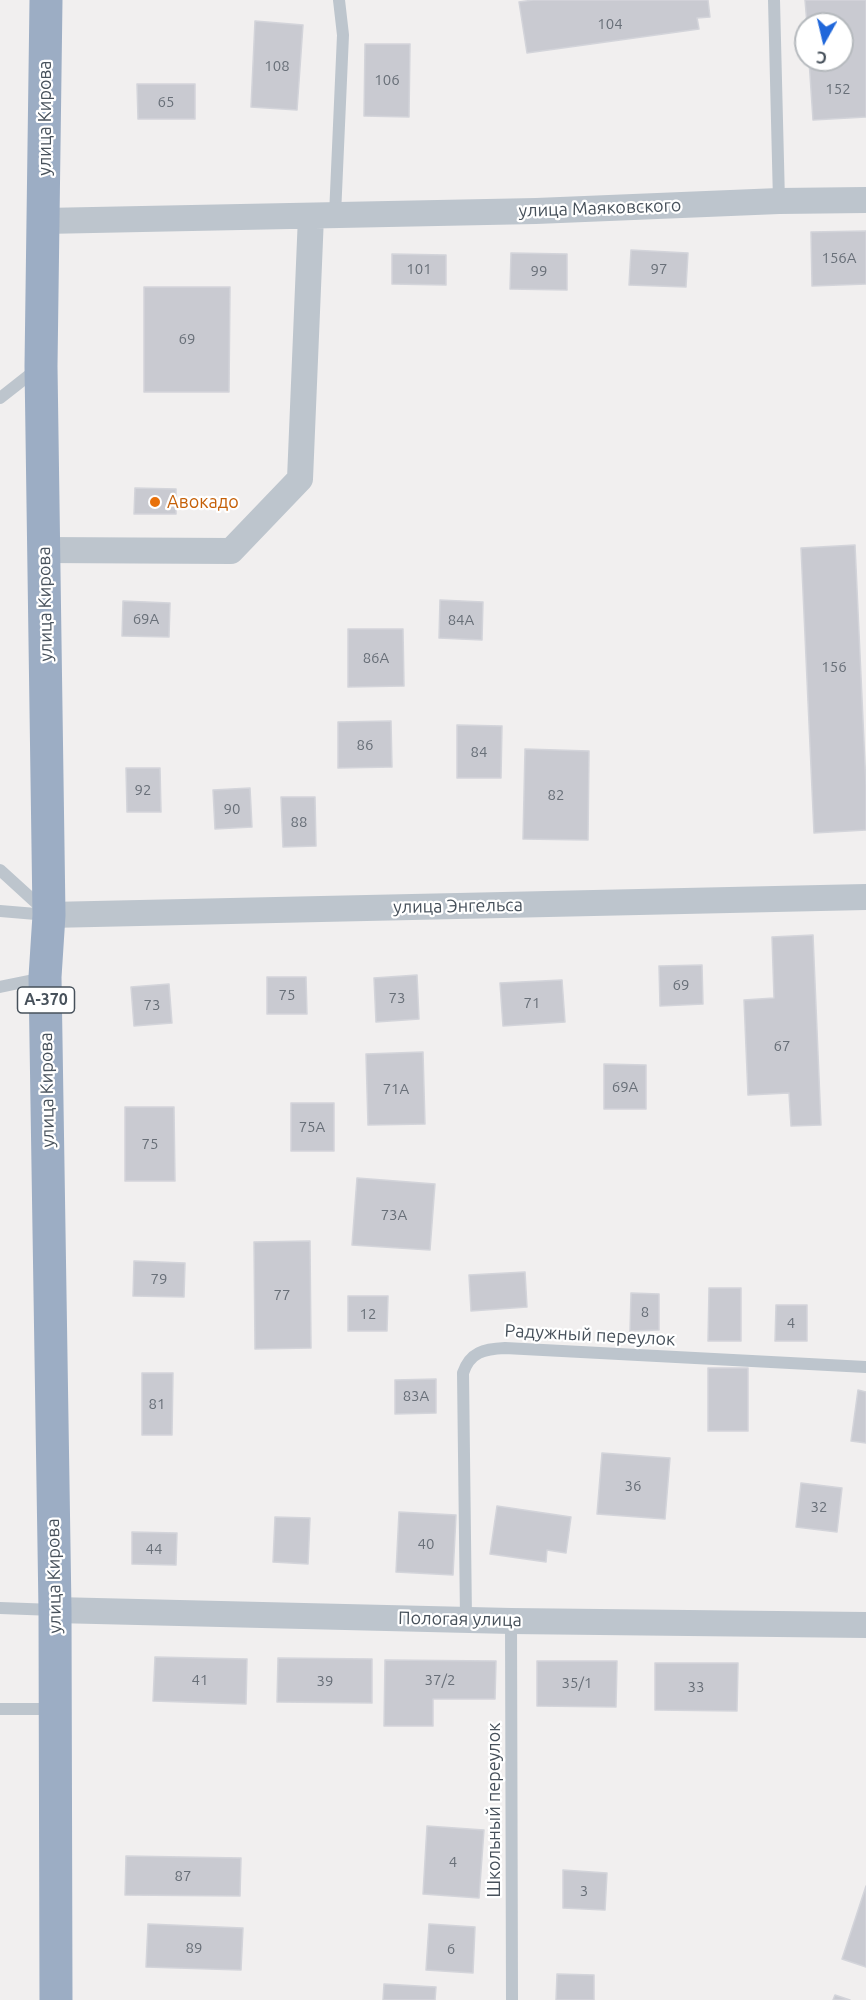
<!DOCTYPE html>
<meta charset="utf-8">
<style>
body{margin:0}
#map{position:relative;width:866px;height:2000px;overflow:hidden;background:#f1efef;font-family:Ubuntu,sans-serif}
canvas{display:block}
.north{position:absolute;left:794px;top:12px;width:60px;height:60px;box-sizing:border-box;background:#fff;border:2px solid #b5b9bd;border-radius:50%;rotate:188deg;font-size:16px;font-weight:700;line-height:24px;text-align:center;color:#47515b}
.north::after{content:'';display:block;margin:auto;width:21px;height:27px;background:#2067da;clip-path:polygon(50% 0,100% 100%,50% 72%,0 100%)}
</style>
<div id="map">
<canvas width="866" height="2000"></canvas>
<div class="north">С</div>
</div>
<script>
const context = document.querySelector('canvas').getContext('2d');
context.lineJoin = 'round';
function fill(path, color) {
  context.fillStyle = color;
  context.fill(path, 'evenodd');
}
function trace(path, color, width, dash) {
  context.strokeStyle = color;
  context.lineWidth = width;
  context.lineCap = dash ? 'butt' : 'round';
  context.setLineDash(dash || []);
  context.stroke(path);
}
function drawText(font, color, halo, rows, align = 'center') {
  context.font = font + ' Ubuntu,sans-serif';
  context.lineWidth = 4.5;
  context.setLineDash([]);
  context.textBaseline = 'middle';
  context.strokeStyle = halo;
  context.fillStyle = color;
  for (const [text, x, y, turn = 0] of rows) {
    context.save();
    context.translate(x, y);
    context.rotate((+turn || 0) * Math.PI / 180);
    context.textAlign = isNaN(turn) ? turn : align;
    if (halo) context.strokeText(text, 0, 0);
    context.fillText(text, 0, 0);
    context.restore();
  }
}
const building = new Path2D(`
 M533,0h175l2,17 -13,1 2,11 -172,24 -8,-51z
 M805,0h61v117l-53,3 -4,-60h33v-36h-35z
 M255,21l48,4 -6,85 -46,-3z
 M365,44h45l-1,73 -45,-1z
 M137,84h58v35h-57z
 M866,231v53l-54,2 -1,-54z
 M631,250l57,3 -2,34 -57,-2z
 M511,253l56,1v36l-57,-1z
 M392,254l54,1v30l-54,-1z
 M144,287h86l-1,105h-85z
 M135,488l41,1v25h-42z
 M855,545l11,241v44l-52,3 -13,-285z
 M440,600l43,2 -1,38 -43,-2z
 M123,601l47,2 -1,34 -47,-1z
 M348,629h55l1,57 -56,1z
 M391,721l1,46 -54,1v-46z
 M457,725l45,1 -1,52h-44z
 M525,749l64,2 -1,89 -65,-1z
 M126,768h34l1,44h-34z
 M250,788l2,39 -37,2 -2,-39z
 M281,797h34l1,49 -33,1z
 M813,935l8,190 -30,1 -2,-33 -41,2 -4,-95 30,-2 -2,-61z
 M702,965l1,39 -43,2 -1,-40z
 M417,975l2,44 -43,3 -2,-44z
 M267,977h39l1,37h-40z
 M562,980l3,42 -62,4 -3,-43z
 M169,984l3,39 -38,3 -3,-39z
 M423,1052l2,72 -57,1 -2,-71z
 M604,1064l42,1v44h-42z
 M291,1103h43v48h-43z
 M125,1107h49l1,74h-50z
 M357,1178l78,6 -5,66 -78,-5z
 M310,1241l1,107 -56,1 -1,-107z
 M134,1261l51,2 -1,34 -51,-1z
 M525,1272l2,35 -56,4 -2,-36z
 M709,1288h32v53h-33z
 M631,1293l28,1v36l-29,1z
 M348,1296h40l-1,35h-39z
 M776,1305h31v36h-32z
 M708,1368h40v63h-40z
 M142,1373h31l-1,62h-30z
 M436,1379v34l-41,1v-34z
 M858,1390l8,2v51l-15,-2z
 M602,1453l68,5 -5,61 -68,-5z
 M801,1483l41,5 -5,44 -41,-5z
 M497,1506l74,11 -5,36 -19,-3 -1,12 -56,-8z
 M399,1512l57,3 -3,60 -57,-3z
 M275,1517l35,1 -2,46 -35,-2z
 M132,1532l45,1 -1,32 -44,-1z
 M155,1657l92,2 -1,45 -93,-3z
 M278,1658l94,1v44l-95,-1z
 M385,1660l111,1 -1,38h-62v27h-49z
 M537,1661h80l-1,46 -79,-1z
 M655,1663h83l-1,48 -82,-1z
 M427,1826l57,4 -5,68 -56,-4z
 M126,1856l115,2 -1,38 -115,-1z
 M563,1870l44,3 -2,37 -42,-2z
 M866,1886v81l-24,-8z
 M148,1924l95,4 -2,42 -95,-3z
 M429,1924l46,3 -2,46 -47,-3z
 M557,1974l37,1v25h-38z
 M384,1984l52,3 -1,13h-52z
 M835,1995l15,5h-17z`);
const service = new Path2D(`
 M774,0l5,201
 M335,215l8,-180 -4,-35
 M0,398l37,-29
 M0,870l44,40
 M0,911l48,4
 M0,987l43,-9
 M0,1608l54,2
 M466,1619l-3,-246c7,-21 21,-24 42,-25l361,19
 M511,1621l1,379
 M0,1709h55`);
const minor = new Path2D(`
 M44,221l492,-10 243,-10 87,-1
 M44,550l187,1 69,-72 11,-263
 M49,915l817,-18
 M55,1610l456,11 355,4`);
const trunk = new Path2D(`
 M46,0l-5,366 8,549 -4,62 10,633 1,390`);
const markers = [
 [155,502,6,"#e8710a"]
];
const numberNames = [
 ["104",610,24],
 ["108",277,66],
 ["106",387,80],
 ["152",838,89],
 ["65",166,102],
 ["156А",839,258],
 ["101",419,269],
 ["97",659,269],
 ["99",539,271],
 ["69",187,339],
 ["69А",146,619],
 ["84А",461,620],
 ["86А",376,658],
 ["156",834,667],
 ["86",365,745],
 ["84",479,752],
 ["92",143,790],
 ["82",556,795],
 ["90",232,809],
 ["88",299,822],
 ["69",681,985],
 ["75",287,995],
 ["73",397,998],
 ["71",532,1003],
 ["73",152,1005],
 ["67",782,1046],
 ["69А",625,1087],
 ["71А",396,1089],
 ["75А",312,1127],
 ["75",150,1144],
 ["73А",394,1215],
 ["79",159,1279],
 ["77",282,1295],
 ["8",645,1312],
 ["12",368,1314],
 ["4",791,1323],
 ["83А",416,1396],
 ["81",157,1404],
 ["36",633,1486],
 ["32",819,1507],
 ["40",426,1544],
 ["44",154,1549],
 ["41",200,1680],
 ["37/2",440,1680],
 ["39",325,1681],
 ["35/1",577,1683],
 ["33",696,1687],
 ["4",453,1862],
 ["87",183,1876],
 ["3",584,1891],
 ["89",194,1948],
 ["6",451,1949]
];
const shields = [
 [46,1000,57]
];
const shieldNames = [
 ["А-370",46,1000]
];
const streetNames = [
 ["улица Кирова",45,118,-90],
 ["улица Маяковского",600,208,-2],
 ["улица Кирова",45,604,-91],
 ["улица Энгельса",458,906,-1],
 ["улица Кирова",47,1090,-91],
 ["Радужный переулок",590,1335,3],
 ["улица Кирова",54,1576,-91],
 ["Пологая улица",460,1619,1],
 ["Школьный переулок",494,1810,-90]
];
const foodNames = [
 ["Авокадо",167,502]
];
fill(building, '#c9cad1');
trace(building, '#d3d4da', 1.5);
trace(service, '#bdc5cd', 12);
trace(minor, '#bdc5cd', 26);
trace(trunk, '#9cadc4', 33);
for (const [x, y, r, color] of markers) {
  const dot = new Path2D();
  dot.arc(x, y, r, 0, 2 * Math.PI);
  context.fillStyle = color;
  context.fill(dot);
  trace(dot, '#fff', 2);
}
drawText('15px', '#686f78', null, numberNames);
for (const [x, y, w] of shields) {
  const box = new Path2D();
  box.roundRect(x - w / 2, y - 13, w, 26, 4.5);
  context.fillStyle = '#fff';
  context.fill(box);
  trace(box, '#47515b', 1.5);
}
drawText('bold 16px', '#47515b', null, shieldNames);
drawText('18px', '#47515b', '#fff', streetNames);
drawText('18px', '#c56008', '#fff', foodNames, 'left');
</script>
